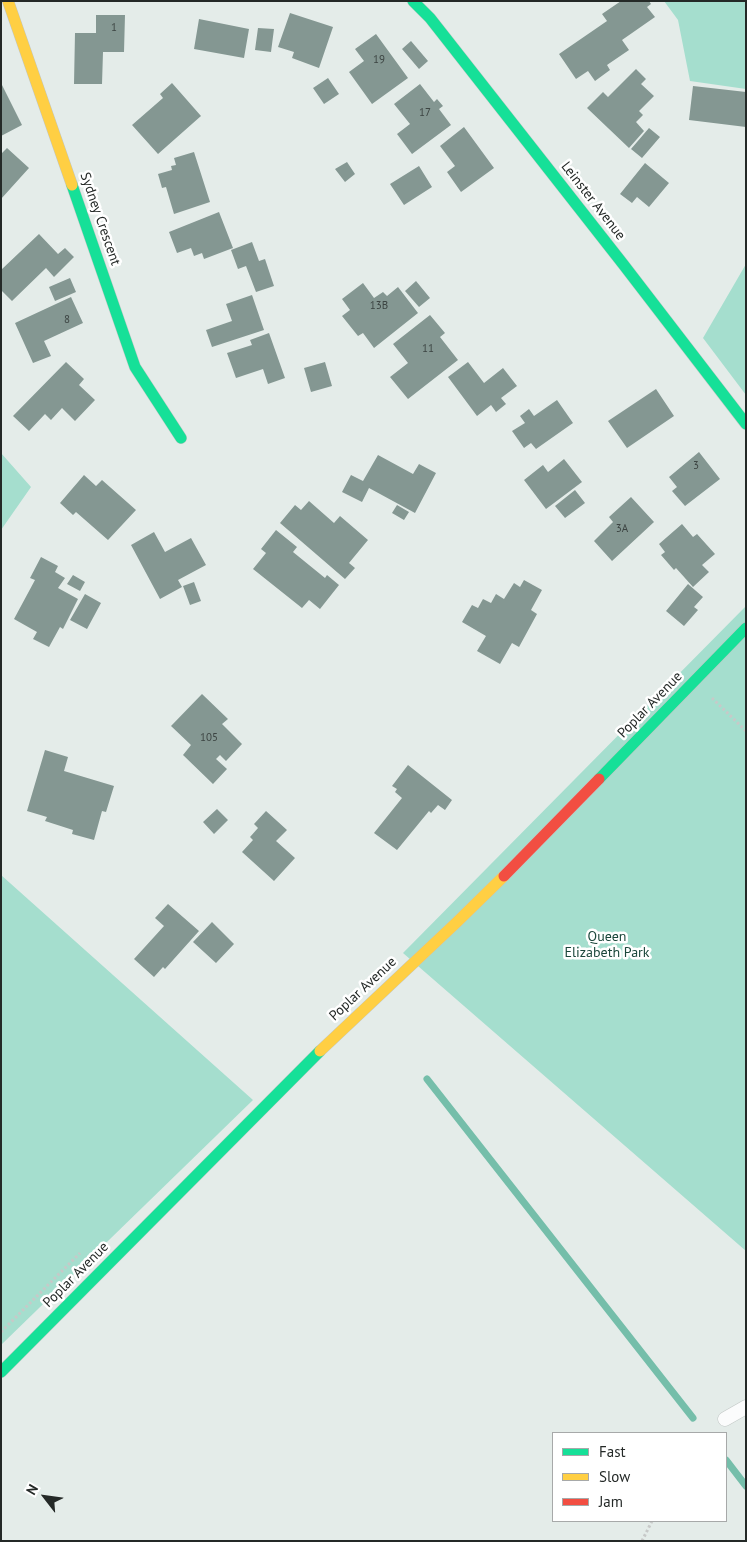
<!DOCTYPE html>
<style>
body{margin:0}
#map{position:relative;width:747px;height:1542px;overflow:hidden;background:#e4ece9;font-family:"PT Sans",sans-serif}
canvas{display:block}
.frame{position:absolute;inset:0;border:2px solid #242927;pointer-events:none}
.legend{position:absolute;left:552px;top:1432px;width:175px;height:90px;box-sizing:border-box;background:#fff;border:1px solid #a7a9a9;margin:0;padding:6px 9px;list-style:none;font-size:15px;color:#242927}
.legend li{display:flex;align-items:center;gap:10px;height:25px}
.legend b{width:25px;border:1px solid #a7a9a9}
.north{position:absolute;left:20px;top:1472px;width:50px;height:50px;-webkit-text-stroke:4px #fff;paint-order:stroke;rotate:300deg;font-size:14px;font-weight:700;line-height:20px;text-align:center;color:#242927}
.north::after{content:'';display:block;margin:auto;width:18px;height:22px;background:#242927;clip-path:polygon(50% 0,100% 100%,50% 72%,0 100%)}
</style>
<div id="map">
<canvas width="747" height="1542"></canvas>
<div class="frame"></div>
<ul class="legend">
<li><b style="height:6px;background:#16e098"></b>Fast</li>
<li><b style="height:6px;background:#ffcf43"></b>Slow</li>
<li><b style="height:6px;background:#f24e42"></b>Jam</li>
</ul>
<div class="north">N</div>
</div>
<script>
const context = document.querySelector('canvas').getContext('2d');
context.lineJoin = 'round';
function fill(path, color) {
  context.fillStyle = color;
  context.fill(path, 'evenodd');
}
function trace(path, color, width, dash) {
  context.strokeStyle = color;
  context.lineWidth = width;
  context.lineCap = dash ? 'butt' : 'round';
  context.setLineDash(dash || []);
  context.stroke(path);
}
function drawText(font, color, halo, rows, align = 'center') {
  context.font = font + ' "PT Sans",sans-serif';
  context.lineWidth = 5;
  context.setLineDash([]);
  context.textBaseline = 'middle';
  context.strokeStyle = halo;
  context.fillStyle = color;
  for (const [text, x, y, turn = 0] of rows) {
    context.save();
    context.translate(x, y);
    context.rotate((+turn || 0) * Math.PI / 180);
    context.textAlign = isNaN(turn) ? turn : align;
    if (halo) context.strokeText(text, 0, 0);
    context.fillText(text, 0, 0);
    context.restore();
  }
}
const green = new Path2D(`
 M664,1h82v88l-56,-8 -12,-61z
 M746,264v131l-43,-57z
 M1,453l30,34 -30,43z
 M746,606v645l-343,-298z
 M1,875l252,225 -252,245z`);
const stream = new Path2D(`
 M427,1079l266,339
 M726,1460l20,26`);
const building = new Path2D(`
 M621,1h28l2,3 -4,3 8,10 -33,23 7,10 -22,15 3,5 -15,11 -7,-10 -12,8 -17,-25 48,-33 -5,-7z
 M290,13l43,14 -14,41 -27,-10 2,-6 -16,-5z
 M96,15h29l-1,37h-21l-1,32h-28l1,-51h21z
 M199,19l50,10 -5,29 -50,-9z
 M258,28l16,1 -3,23 -16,-2z
 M376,34l32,44 -36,26 -23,-32 15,-11 -9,-12z
 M411,41l17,20 -9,8 -17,-20z
 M636,69l10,10 -5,5 13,12 -15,15 4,4 -7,7 8,9 -15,17 -42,-40 16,-16 5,5z
 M328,78l11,16 -15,10 -11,-16z
 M1,83l21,42 -21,11z
 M172,83l29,33 -43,38 -26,-29 31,-27 -3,-4z
 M420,84l14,18 3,-3 6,7 -4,3 12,16 -39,29 -15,-20 13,-10 -16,-20z
 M693,86l53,6v35l-57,-7z
 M464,127l30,41 -33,24 -14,-20 8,-6 -15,-20z
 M649,128l11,9 -18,21 -11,-9z
 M7,148l22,20 -28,31v-45z
 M194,152l16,50 -36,12 -8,-27 -4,1 -4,-14 14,-4 -1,-4 5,-1 -2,-7z
 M347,162l8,12 -10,8 -10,-13z
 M645,163l24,20 -20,24 -12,-10 -5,6 -12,-9z
 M419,166l13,21 -28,18 -14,-21z
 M219,212l14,36 -29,11 -2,-6 -8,3 -3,-8 -14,5 -8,-21z
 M39,234l19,20 7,-6 9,9 -20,20 -8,-9 -34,33 -11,-11v-20z
 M252,242l7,19 6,-2 9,27 -18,6 -10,-26 -8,3 -7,-19z
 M70,278l6,14 -21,9 -6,-14z
 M416,281l14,17 -11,9 -14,-16z
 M363,283l11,15 9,-6 4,4 11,-9 20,26 -44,35 -11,-15 -5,3 -16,-20 8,-6 -8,-11z
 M252,295l12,35 -52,17 -6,-17 26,-9 -6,-17z
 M71,297l12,26 -39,18 7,15 -18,7 -18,-40z
 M430,315l15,18 -5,4 18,23 -50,39 -18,-22 18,-14 -15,-19z
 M269,333l16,45 -17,6 -5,-15 -27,9 -9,-25 25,-8 -2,-5z
 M66,362l18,17 -5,6 16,15 -20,21 -13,-13 -11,12 -6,-6 -16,17 -16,-15z
 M325,362l7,24 -21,6 -7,-24z
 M468,362l16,21 19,-15 14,18 -16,12 5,6 -10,8 -5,-7 -14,11 -29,-39z
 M656,389l18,27 -47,32 -19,-27z
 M557,400l16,23 -37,26 -5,-6 -7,5 -12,-17 13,-8 -5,-7 9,-7 5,7z
 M699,452l21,27 -35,27 -13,-15 5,-4 -8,-10z
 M378,455l35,19 6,-10 17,9 -21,40 -46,-25 -7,14 -20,-10 9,-17 12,6z
 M564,459l18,23 -36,27 -22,-29 19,-15 5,7z
 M84,475l12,11 6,-6 34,30 -28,30 -32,-28 -3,3 -13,-12z
 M575,490l10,13 -20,15 -10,-12z
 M631,497l23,25 -42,39 -18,-20 19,-19 -4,-5z
 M309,501l25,22 6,-7 28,24 -19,23 6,5 -10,11 -65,-56 15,-18 6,5z
 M397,505l12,7 -5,8 -12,-7z
 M682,524l11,13 4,-3 18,20 -13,11 7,7 -16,15 -17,-19 -2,2 -13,-15 4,-3 -6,-8z
 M276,530l21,17 -4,5 32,26 2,-3 12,10 -19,24 -11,-9 -7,8 -49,-39 13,-16 -5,-4z
 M154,532l11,20 26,-14 15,27 -28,15 4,7 -22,12 -29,-54z
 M41,557l17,9 -3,6 10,6 -7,10 20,11 -15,30 -3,-2 -11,20 -16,-8 4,-7 -23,-13 21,-39 -5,-2z
 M73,575l12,7 -5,9 -13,-7z
 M524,580l18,10 -11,20 6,4 -18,33 -7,-4 -12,21 -23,-13 9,-15 -24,-14 10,-17 6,3 5,-9 8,4 5,-9 8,5 10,-16 6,4z
 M194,582l7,19 -11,4 -7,-19z
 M688,584l15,13 -9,10 4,3 -14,16 -18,-15z
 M85,594l16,9 -14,26 -17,-9z
 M202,694l26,25 -6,5 20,20 -16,17 -6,-6 -4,4 11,10 -14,15 -30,-29 8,-10 -20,-19z
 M45,750l23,7 -4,14 50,15 -8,26 -4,-1 -8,29 -22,-6 1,-4 -28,-9 2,-4 -20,-6z
 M408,765l44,35 -7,10 -7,-5 -7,8 -2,-2 -32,39 -23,-17 28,-35 -7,-6 2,-3 -5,-3z
 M217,809l11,11 -14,14 -11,-12z
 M266,811l21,19 -11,11 19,17 -21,23 -32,-29 11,-12 -3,-3 8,-9 -4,-4z
 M168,904l31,27 -34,38 -2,-2 -9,10 -20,-18 30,-33 -9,-8z
 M212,922l22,22 -18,19 -23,-21z`);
const path = new Path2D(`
 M712,698l34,33
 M1,1332l79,-79
 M642,1541l10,-20`);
const lane = new Path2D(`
 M725,1419l21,-12`);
const fast = new Path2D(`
 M413,1l17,17 193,246 123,160
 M72,185l63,182 46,71
 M599,779l147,-151
 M1,1372l319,-321`);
const slow = new Path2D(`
 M8,1l64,184
 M320,1051l137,-129 47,-46`);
const jam = new Path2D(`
 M504,876l95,-97`);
const numberNames = [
 ["1",114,28],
 ["19",379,60],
 ["17",425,113],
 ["13B",379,306],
 ["8",67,320],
 ["11",428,349],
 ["3",696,466],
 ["3A",622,529],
 ["105",209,738]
];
const streetNames = [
 ["Leinster Avenue",593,201,52],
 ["Sydney Crescent",100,219,71],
 ["Poplar Avenue",650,705,-46],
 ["Poplar Avenue",363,989,-43],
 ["Poplar Avenue",76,1275,-45]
];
const parkNames = [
 ["Queen",607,937],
 ["Elizabeth Park",607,953]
];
fill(green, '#a5dece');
trace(stream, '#75beaa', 7);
fill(building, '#849792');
trace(lane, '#c1c7c5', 15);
trace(fast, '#c1c7c5', 12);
trace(slow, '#c1c7c5', 12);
trace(jam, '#c1c7c5', 12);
trace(path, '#c7c9c8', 3, [2.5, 2.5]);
trace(lane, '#fbfcfc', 14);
trace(fast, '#16e098', 11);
trace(slow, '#ffcf43', 11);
trace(jam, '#f24e42', 11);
drawText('11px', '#3c4442', null, numberNames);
drawText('14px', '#242927', '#fff', streetNames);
drawText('14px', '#1b473b', '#fff', parkNames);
</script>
